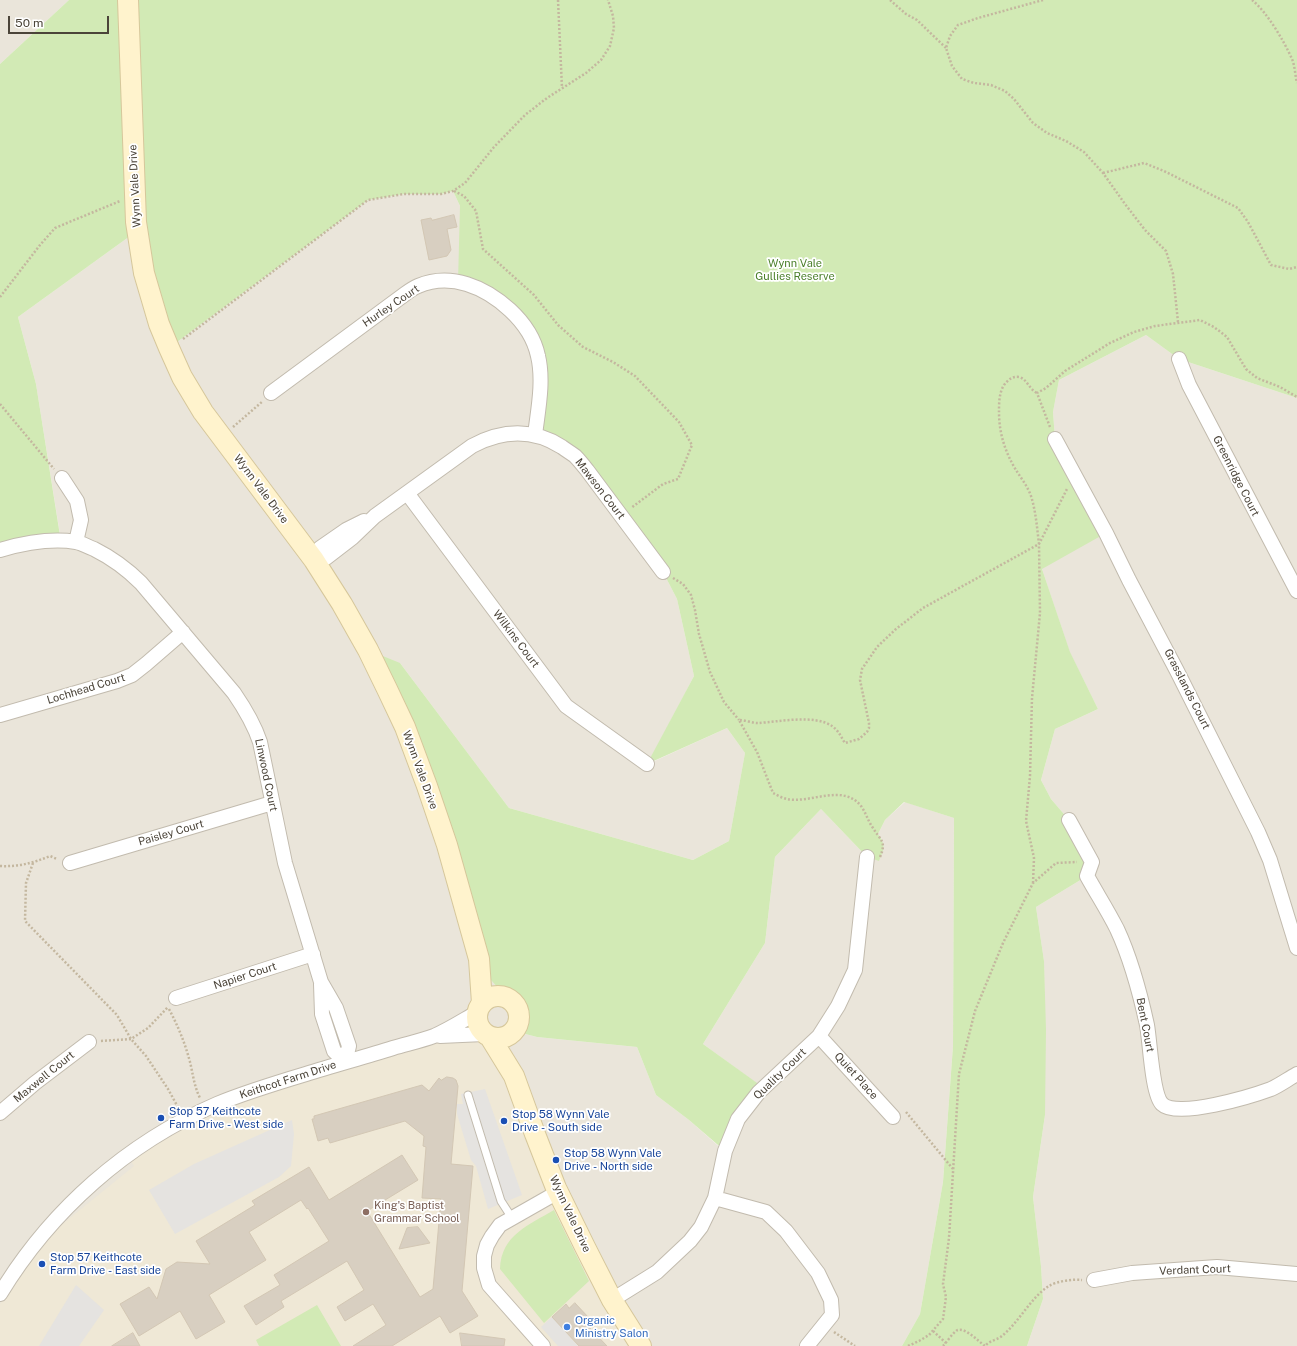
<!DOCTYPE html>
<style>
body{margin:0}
#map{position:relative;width:1297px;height:1346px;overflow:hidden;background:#f6f3ec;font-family:"Public Sans",sans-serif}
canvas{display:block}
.scale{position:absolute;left:8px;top:16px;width:101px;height:18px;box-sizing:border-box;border:2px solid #4b4439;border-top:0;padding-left:5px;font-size:12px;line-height:14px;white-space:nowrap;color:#4b4439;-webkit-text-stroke:3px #fff;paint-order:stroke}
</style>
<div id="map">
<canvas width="1297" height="1346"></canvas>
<div class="scale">50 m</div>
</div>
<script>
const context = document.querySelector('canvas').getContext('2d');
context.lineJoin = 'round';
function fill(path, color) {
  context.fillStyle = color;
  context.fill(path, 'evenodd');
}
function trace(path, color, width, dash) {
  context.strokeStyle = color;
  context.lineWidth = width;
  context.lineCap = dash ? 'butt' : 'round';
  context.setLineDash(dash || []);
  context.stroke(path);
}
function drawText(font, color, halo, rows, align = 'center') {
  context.font = font + ' "Public Sans",sans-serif';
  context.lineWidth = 3.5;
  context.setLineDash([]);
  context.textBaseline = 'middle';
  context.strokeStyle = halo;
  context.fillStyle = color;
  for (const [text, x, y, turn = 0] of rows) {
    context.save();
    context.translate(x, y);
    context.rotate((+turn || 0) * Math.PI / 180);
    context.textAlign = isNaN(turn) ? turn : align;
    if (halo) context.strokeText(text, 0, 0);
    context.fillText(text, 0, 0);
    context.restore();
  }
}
const residential = new Path2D(`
 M0,0h69l-69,64z
 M453,191l7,15v33l57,77 57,140 89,116 14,27 17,77 -46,88 79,-36 18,25 -16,88 -36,19 -184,-52 -109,-145 90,316 16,18 9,8 3,4 1,12 -5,10 23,6 100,10 19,48 33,25 35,31 39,-63 -60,-44 62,-101 10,-86 46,-48 46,48 16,-16 -5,-7 7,-14 20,-18 49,16 -1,228 -10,136 -23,132 -18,32h-902v-796l61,-9 -25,-157 -18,-67 119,-86 32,117 199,-148 36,-6h37z
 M1146,335l33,24 118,39v948h-270l16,-47 -2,-33 -8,-69 12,-82 -1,-154 -8,-54 51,-31 -18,-56 -18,-21 -10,-19 14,-51 43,-20 -28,-56 -28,-84 13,-130 -2,-27 6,-32z`);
const education = new Path2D(`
 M433,1036h55l154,310h-642v-42l28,-52 106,-86 -7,-11 99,-54z`);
const green = new Path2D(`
 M69,0h1228v398l-118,-39 -33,-24 -87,45 -6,32 2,27 51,94 -64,36 28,83 28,57 -43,20 -14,51 10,19 18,21 23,42 -5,14 -51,31 8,54 2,69 -1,85 -12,82 8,69 2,33 -16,47h-125l18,-32 23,-132 10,-136 1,-228 -50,-16 -19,18 -7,14c8,11 6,15 1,27l-12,-4 -46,-48 -46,48 -10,86 -62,101 61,44 -39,63 -36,-31 -33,-25 -19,-48 -100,-10 -23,-6 5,-10 -1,-12 -3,-5 -9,-7 -16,-18 -122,-329 32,13 109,145 184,52 36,-19 16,-88 -18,-25 -80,36 47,-88 -17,-77 -14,-27 -76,-102 -52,-35 4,-78 -22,-41 -59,-34 2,-76 -7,-15 -12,3h-37l-36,6 -199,148 -32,-117 -119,86 18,67 25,158 -61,8v-486z
 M554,1210l35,71 -45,42 -44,-54c1,-34 29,-44 54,-59z
 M317,1305l24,41h-82l-3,-6z`);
const parking = new Path2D(`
 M485,1089l37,106 -34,14 -12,-43 -5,-6 -14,-46v-10h6l-2,-10z
 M292,1120l2,14 -3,32 -12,11 -104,57 -26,-44 45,-26z
 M76,1285l28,25 -25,36h-40z
 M552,1317l26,29h-20l-17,-19z`);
const building = new Path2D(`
 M454,215l3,12 -10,2 4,21 -4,6 -18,4 -8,-40 10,-2 1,2z
 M447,1077l6,1 3,2 2,6 -7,78 22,2 -11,125 16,25 -28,17 -10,-17 -48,30h-39l33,-21 -13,-21 -28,17 -8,-14 27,-17 -17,-29 -66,40 3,6 -28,18 -12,-19 36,-21 -6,-10 55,-34 -21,-33 -1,1 -6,-9 -52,32 17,28 -57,35 16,27 -29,17 -16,-28 -41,25 -19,-32 29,-17 8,12 9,-30 11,-7 33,2 -14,-23 59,-36 -3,-4 57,-34 20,33 73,-45 16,25 -51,31 53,86 13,-8 8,-90 -19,-1 4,-51 -3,-1 1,-10 -19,-15 -75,22 -2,-5 -10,3 -6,-22h2v-3l108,-31 7,6 10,-13 2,2z
 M418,1227l12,16 -31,6 8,-21z
 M575,1303l14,15 -4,5 22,23h-28l-27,-29 14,-13 3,4z
 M133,1333l7,13h-28z
 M460,1333l45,6 -1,7h-42z`);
const path = new Path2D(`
 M558,0l4,88
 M890,0l16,14 11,6 29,28
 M1043,0l-65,18 -20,7 -8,11 -4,12 6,18 10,13 12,4 17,2 14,6 9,8 19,24 14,10 19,8 18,11 19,21 22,31 20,26 21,21 7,23 5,48
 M1252,0c15,12 32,41 40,59 3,7 3,16 5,24
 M1103,173l41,-10 20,8 74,37 10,14 23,43 18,4 8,-2
 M454,191l10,5 12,15 7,38 51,46 24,30 25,22 30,15 22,14 44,46 13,23 -14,34 -15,5 -32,24
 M0,297l40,-52 15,-17 65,-27
 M183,339l185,-139 36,-6h37l12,-3 12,-8 29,-36 31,-32 22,-17 39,-25 15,-13 9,-14 4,-18 -1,-12 -5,-16
 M0,404l54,65
 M233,427l30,-26
 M1050,427l-13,-34 9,-5 19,-17 45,-28 24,-11 21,-6 45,-6 14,7 13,10 19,32 11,9 23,9 17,10
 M673,578l10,6 8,11 4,15 4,24 11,38 14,30 15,18
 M880,857c7,-16 0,-17 -7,-29 -5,-7 -7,-15 -12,-22 -18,-23 -51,-2 -74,-7 -5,-1 -10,-4 -14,-6l-16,-41 -18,-32c6,0 13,3 19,3 20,-1 56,-9 74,3 7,5 9,11 13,17l14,-4 8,-7 2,-4v-5l-9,-43 2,-11 15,-22 19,-18 27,-21 116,-64c-2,-16 -3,-32 -8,-48 -3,-9 -10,-18 -15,-26 -11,-18 -17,-37 -17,-58 0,-9 0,-19 5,-27 4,-5 8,-9 15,-8 8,2 10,12 18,16
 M33,863l-7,20 -1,38 92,94 14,24 15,17 22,33 11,20
 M0,866c18,1 33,-3 50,-10l7,3
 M1033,883l1,-25 -8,-37 4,-45 2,-78 8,-85 -1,-69 28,-55
 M169,1009c9,17 16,34 21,53 3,12 4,24 10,36
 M101,1041l30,-2 17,-11 20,-21
 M906,1112l47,57
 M933,1331l13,12
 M834,1332l21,14
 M908,1346l11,-5 10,-6 14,-16 3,-22 -3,-13 6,-46 10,-164 16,-63 28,-68 30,-60 23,-20 21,-1
 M943,1346c4,-4 8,-11 13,-15 7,-6 22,10 29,15 5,-6 13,-6 18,-11 16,-13 29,-39 46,-49 8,-5 24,-7 33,-6`);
const service = new Path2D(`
 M468,1095l33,106 11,17`);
const minor = new Path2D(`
 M1179,359l10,26 108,206
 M271,393l134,-99c4,-3 8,-6 13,-8 33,-14 67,1 92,24 14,13 24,27 28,46 6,25 0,54 -3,79
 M1055,439l51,94 23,47 48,91 81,161 12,28 27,88
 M62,478l15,23 4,19 -5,22
 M407,493l159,213 81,58
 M0,550c24,-7 51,-12 76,-8 6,1 12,5 18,7 18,9 33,20 47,34l93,110c11,16 20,31 26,49l25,121 36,119 15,26 13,38 -4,16
 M314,560l12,-2 26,-20 23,-22 97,-70c30,-16 60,-18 90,1 4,3 9,6 13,9 4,4 8,9 12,14l76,102
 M314,560l6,-12 26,-18 18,-9
 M0,715l117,-34 15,-6 14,-11 37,-32
 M1069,820l23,42 -5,14c10,18 21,35 30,53 14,30 23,64 30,96 3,16 5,69 15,79 15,15 90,-8 109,-15 9,-4 17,-10 26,-15
 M70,863l202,-60
 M321,984l1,30 12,37 11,11
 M176,998l137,-44
 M440,1036l44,-2
 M819,1036l74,81
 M0,1113l35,-30 54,-41
 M715,1198l51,14 20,19 32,42 13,27 1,15 -25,31
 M1094,1280l38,-7 85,-6 80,7
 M0,1294c51,-84 127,-151 217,-190 29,-12 59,-21 89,-30 29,-9 58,-17 87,-26 13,-4 28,-7 41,-12 14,-6 28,-15 42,-23
 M612,1300l45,-28 33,-31 11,-14 14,-29 10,-47 13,-32 21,-27 60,-56 19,-30 17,-36 12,-113
 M543,1346l-54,-61 -5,-17v-12l3,-11 5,-9 8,-11 58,-33`);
const secondary = new Path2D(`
 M128,0l8,222 8,51 15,51 10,24 13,29 21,35 111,148 28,44 26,46 19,39 18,38 22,59 20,59 32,114 3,44
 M477 1017a21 21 0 1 1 42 0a21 21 0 1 1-42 0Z
 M490,1037l24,39 21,58 21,54 29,59 27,53 29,46`);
const markers = [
 [161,1118,4,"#1a4fb4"],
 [504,1121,4,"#1a4fb4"],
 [556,1160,4,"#1a4fb4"],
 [366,1212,4,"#8d6e63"],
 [42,1264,4,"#1a4fb4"],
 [567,1327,4,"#3f7fe0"]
];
const streetNames = [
 ["Wynn Vale Drive",135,186,-93],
 ["Hurley Court",391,306,-34],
 ["Greenridge Court",1236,476,63],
 ["Wynn Vale Drive",261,489,53],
 ["Mawson Court",600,489,52],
 ["Wilkins Court",516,639,53],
 ["Lochhead Court",86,689,-17],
 ["Grasslands Court",1187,689,63],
 ["Wynn Vale Drive",420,770,70],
 ["Linwood Court",266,775,78],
 ["Paisley Court",171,833,-16],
 ["Napier Court",245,976,-18],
 ["Bent Court",1145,1025,79],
 ["Quality Court",780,1074,-44],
 ["Quiet Place",856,1076,48],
 ["Maxwell Court",44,1077,-39],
 ["Keithcot Farm Drive",288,1080,-18],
 ["Wynn Vale Drive",570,1214,65],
 ["Verdant Court",1195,1270,-2]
];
const parkNames = [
 ["Wynn Vale",795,264],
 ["Gullies Reserve",795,277]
];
const transitNames = [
 ["Stop 57 Keithcote",169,1112],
 ["Farm Drive - West side",169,1125],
 ["Stop 58 Wynn Vale",512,1115],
 ["Drive - South side",512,1128],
 ["Stop 58 Wynn Vale",564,1154],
 ["Drive - North side",564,1167],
 ["Stop 57 Keithcote",50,1258],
 ["Farm Drive - East side",50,1271]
];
const educationNames = [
 ["King's Baptist",374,1206],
 ["Grammar School",374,1219]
];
const shopNames = [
 ["Organic",575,1321],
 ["Ministry Salon",575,1334]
];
fill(residential, '#eae5da');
fill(education, '#efe8d6');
fill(green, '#d2eab5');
fill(parking, '#e5e3e0');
fill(building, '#d8cfc1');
trace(building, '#d3c7b4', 1);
trace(service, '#c2bbae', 9);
trace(minor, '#c2bbae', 16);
trace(secondary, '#d6c79b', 22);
trace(path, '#c4b79f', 2.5, [2, 2]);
trace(service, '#fff', 7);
trace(minor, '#fff', 14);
trace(secondary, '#fff3cd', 20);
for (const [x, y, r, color] of markers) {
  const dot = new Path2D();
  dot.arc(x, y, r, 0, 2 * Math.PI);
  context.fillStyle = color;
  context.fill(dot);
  trace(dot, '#fff', 1.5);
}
drawText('11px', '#4b4439', '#fff', streetNames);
drawText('11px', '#4a7f2a', '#fff', parkNames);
drawText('11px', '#164399', '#fff', transitNames, 'left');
drawText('11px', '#785e54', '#fff', educationNames, 'left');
drawText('11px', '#366cbe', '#fff', shopNames, 'left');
</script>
